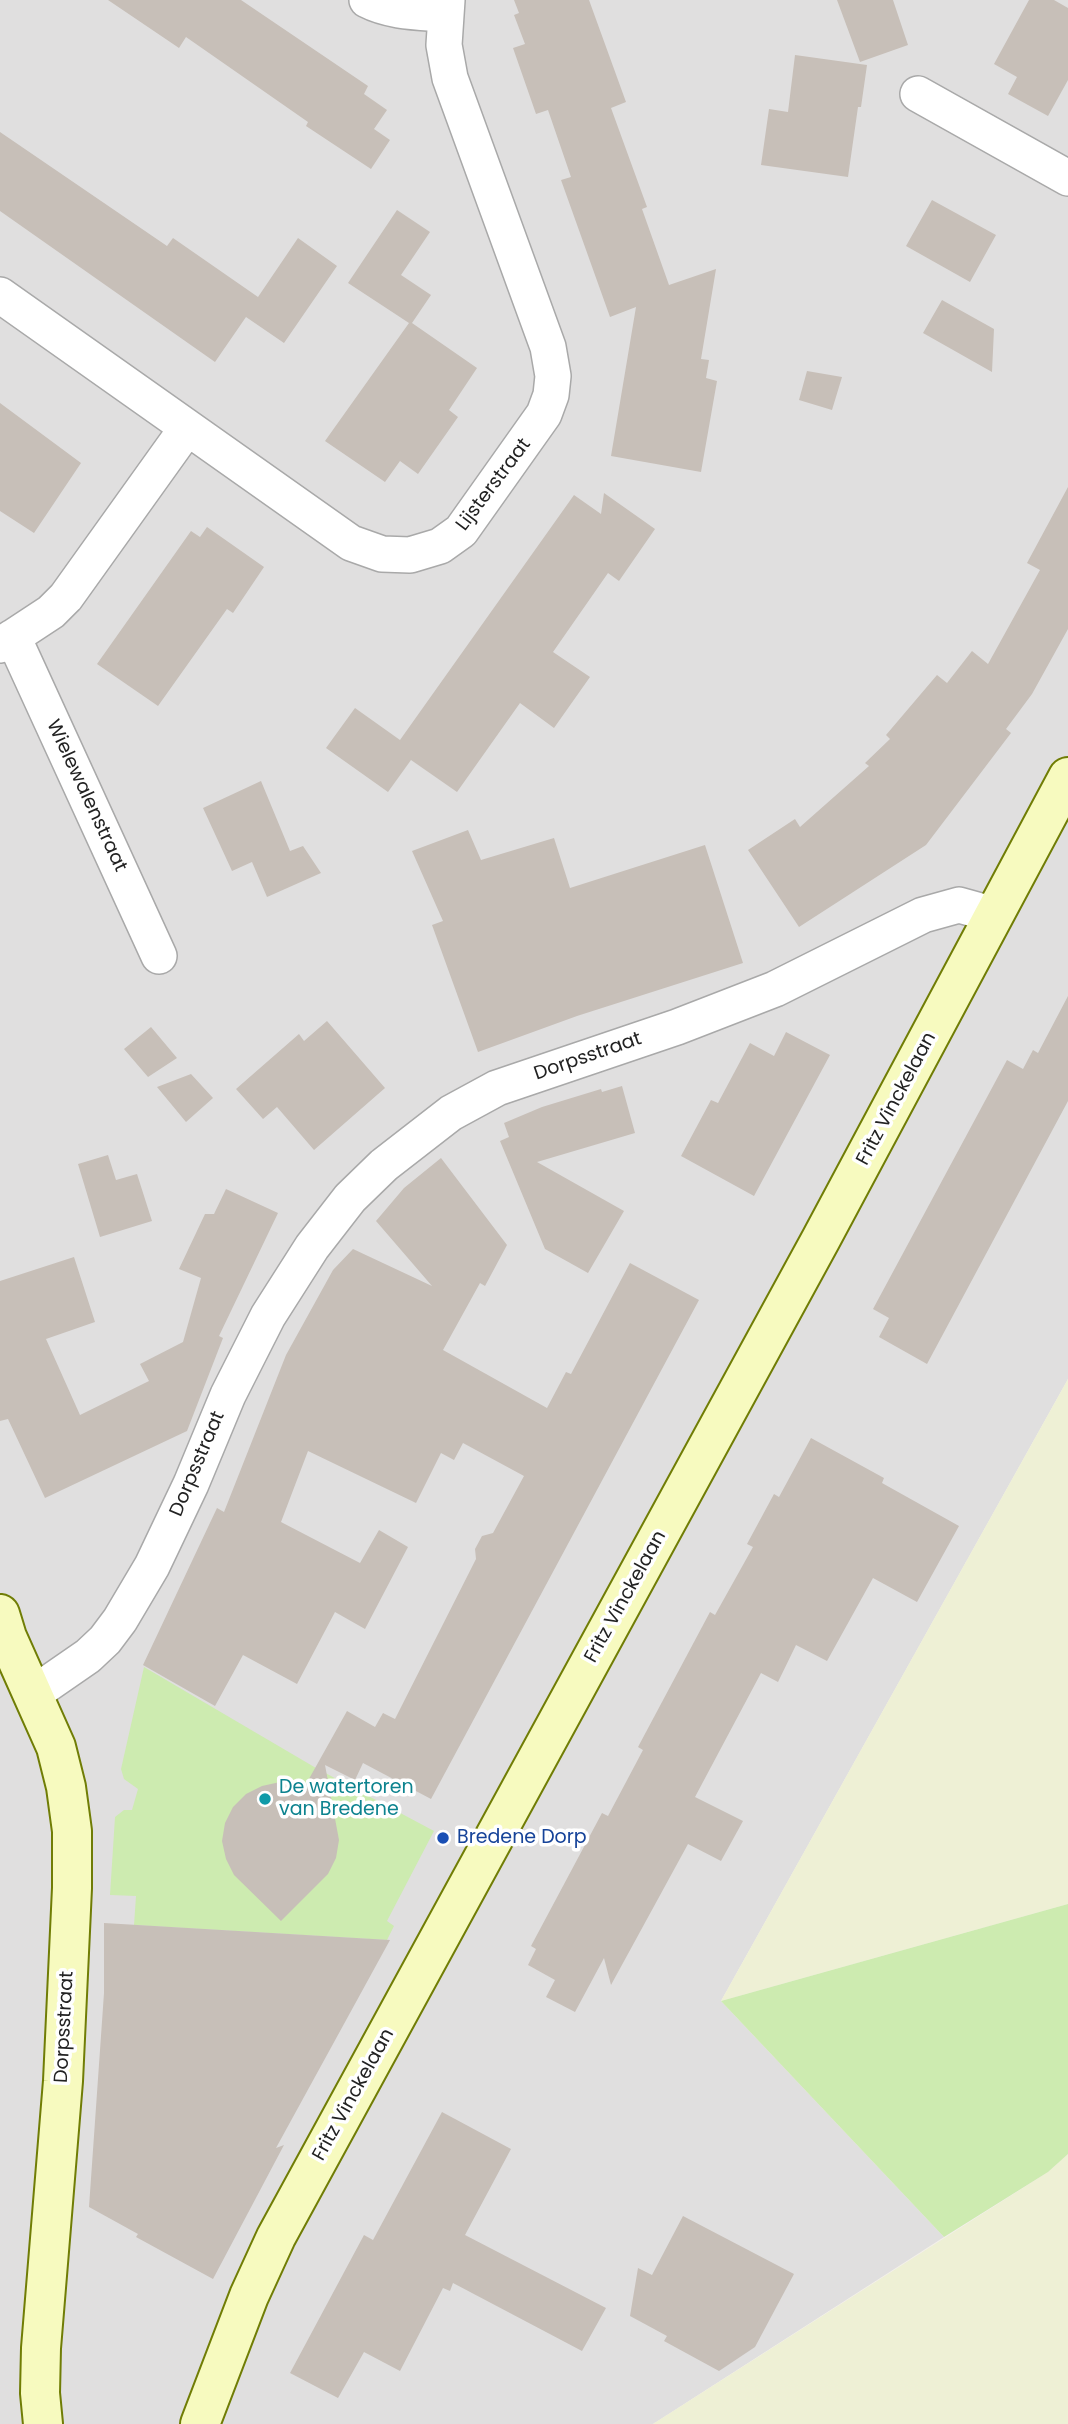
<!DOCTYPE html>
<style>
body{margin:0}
canvas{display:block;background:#f2efe9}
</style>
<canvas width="1068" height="2424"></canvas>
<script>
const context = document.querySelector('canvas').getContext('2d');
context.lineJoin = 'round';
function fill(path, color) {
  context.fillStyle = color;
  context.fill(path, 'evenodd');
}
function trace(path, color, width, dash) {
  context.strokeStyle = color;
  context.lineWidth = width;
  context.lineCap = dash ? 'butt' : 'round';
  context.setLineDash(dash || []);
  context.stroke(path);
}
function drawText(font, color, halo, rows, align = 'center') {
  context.font = font + ' Poppins,sans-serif';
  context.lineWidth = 7;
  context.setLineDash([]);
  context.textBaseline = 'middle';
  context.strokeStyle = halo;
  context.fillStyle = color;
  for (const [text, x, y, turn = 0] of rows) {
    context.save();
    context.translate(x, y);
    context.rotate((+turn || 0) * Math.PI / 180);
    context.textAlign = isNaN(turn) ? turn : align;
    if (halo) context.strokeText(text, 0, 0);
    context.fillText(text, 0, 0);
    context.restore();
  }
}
const residential = new Path2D(`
 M0,0h1068v1379l-347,622 223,236 -291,187h-653z`);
const farmland = new Path2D(`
 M1068,1379v525l-347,97z
 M1068,2154v270h-415l395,-252z`);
const grass = new Path2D(`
 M144,1667l172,101 118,63 -47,90 7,5 -7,14 -253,-15 2,-29 -26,-1 5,-78 9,-7h8l6,-21 -14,-10 -3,-10z
 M1068,1904v250l-20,18 -104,65 -223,-236z`);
const building = new Path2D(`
 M108,0h133l127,86 -4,8 23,16 -13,19 16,11 -19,29 -65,-43 2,-4 -122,-85 -7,11z
 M514,0h75l37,102 -15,6 36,99 -5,2 27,76 47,-16 -15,90 8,1 -3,18 11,3 -16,91 -90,-16 25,-149 -26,10 -49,-137 10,-3 -23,-67 -12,4 -23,-66 12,-4 -11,-29 5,-2z
 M837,0h56l15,45 -48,17z
 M1029,0h25l14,8v72l-20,36 -40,-22 9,-17 -23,-13z
 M795,55l72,10 -6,42h-3l-10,70 -87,-12 8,-56 19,3z
 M0,132l167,114 6,-8 85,59 40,-59 39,28 -53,77 -38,-26 -31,45 -215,-151z
 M932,200l64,35 -26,47 -64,-36z
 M397,210l33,22 -29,43 30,20 -19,28 65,45 -28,42 9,7 -40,57 -18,-13 -15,21 -60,-41 84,-118 -61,-40z
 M942,300l52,29 -2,43 -69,-39z
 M807,371l35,6 -10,33 -33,-10z
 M0,403l81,60 -47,70 -34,-22z
 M1068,487v142l-36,65 -26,35 5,4 -85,112 -127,82 -51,-77 47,-31 5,8 69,-61 -4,-3 25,-24 -4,-4 51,-60 10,8 25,-32 16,13 52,-94 -13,-7z
 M604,493l51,36 -36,52 -11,-8 -55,79 37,25 -36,51 -34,-25 -63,89 -46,-32 -23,32 -62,-44 29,-40 45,32 174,-245 27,19z
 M207,527l57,40 -31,46 -6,-4 -69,97 -61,-42 94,-133 9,6z
 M261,781l29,70 13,-5 18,27 -54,24 -15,-35 -20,9 -29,-63z
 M468,830l13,30 73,-22 16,50 135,-43 38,118 -166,53 -99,36 -46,-127 11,-4 -31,-70z
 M1068,996v105l-141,263 -48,-27 10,-19 -16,-9 134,-249 16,9 10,-19 5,3z
 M327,1021l58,67 -71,62 -37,-43 -14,12 -27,-30 63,-55 5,7z
 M151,1027l26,31 -29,19 -24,-28z
 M786,1032l44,23 -76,141 -73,-40 30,-56 7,3 32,-60 24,13z
 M191,1074l22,24 -27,24 -29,-35z
 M622,1086l13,47 -98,29 87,49 -36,62 -43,-24 -45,-108 9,-4 -5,-14 38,-16 59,-18 1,3z
 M108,1155l8,25 21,-6 15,47 -52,16 -22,-73z
 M441,1158l66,87 -22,41 -5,-3 -37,67 104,58 19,-36 5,2 59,-111 69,37 -268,499 -68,-36 -8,17 -30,-15 14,75 -3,18 -8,16 -47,47 -47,-46 -8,-16 -4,-18 3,-18 8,-16 13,-13 16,-8 18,-4 25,4 42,-75 28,16 8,-14 12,6 81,-160 -1,-10 7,-13 11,-3 31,-57 -61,-33 -9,17 -13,-7 -25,50 -108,-52 -27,71 79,41 19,-33 29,17 -43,82 -30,-17 -38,72 -54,-29 -28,51 -72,-41 74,-157 7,4 62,-157 47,-85 20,-21 79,37 -56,-65 28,-33z
 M226,1189l52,24 -59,123 4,2 -36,93 -142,67 -37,-79 -8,2v-140l74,-24 21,65 -49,17 34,76 69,-34 -9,-17 43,-22 18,-64 -22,-9 26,-55h9z
 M811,1438l73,40 -2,5 77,43 -42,76 -44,-24 -46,83 -31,-16 -18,37 -17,-9 -66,124 48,24 -22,40 -33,-17 -77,141 -7,-27 -29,54 -29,-15 9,-17 -27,-15 8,-16 -5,-3 71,-133 6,3 35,-66 -5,-3 72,-135 5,3 38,-68 -6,-3 27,-50 5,3z
 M104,1923l286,17 -114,208 8,-3 -71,134 -77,-42 2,-3 -49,-27 15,-214z
 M442,2112l69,37 -46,86 141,73 -24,43 -129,-68 -3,8 -7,-3 -43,83 -36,-19 -26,46 -48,-25 74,-138 9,5z
 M683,2216l111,58 -39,73 -36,24 -55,-30 3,-5 -37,-20 8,-48 14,7z`);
const street = new Path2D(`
 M367,0c23,12 51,12 77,14
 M918,94l150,84
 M0,295l351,248 31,11 28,1 30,-9 21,-15 83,-117 7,-19 2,-19 -5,-29 -98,-269 -6,-33 3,-45
 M13,637l38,-25 15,-15 121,-169
 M0,645l13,-8 146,319
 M33,1694l55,-38 17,-16 15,-20 32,-54 39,-82 37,-89 40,-79 44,-69 38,-49 34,-33 67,-52 46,-25 180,-61 98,-38 148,-74 36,-10 36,10`);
const secondary = new Path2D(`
 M0,1614l7,23 49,110 10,40 6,44v57l-9,193 -22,267 -1,45 3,31
 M200,2424l49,-128 27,-59 545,-998 247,-462`);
const markers = [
 [265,1799,7,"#0f9aa8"],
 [443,1838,7,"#1a4fb4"]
];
const streetNames = [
 ["Lijsterstraat",494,485,-53],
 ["Wielewalenstraat",86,796,65],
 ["Dorpsstraat",588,1057,-19],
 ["Fritz Vinckelaan",897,1099,-62],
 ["Dorpsstraat",198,1464,-67],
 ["Fritz Vinckelaan",626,1597,-61],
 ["Dorpsstraat",65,2027,-87],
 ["Fritz Vinckelaan",354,2095,-61]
];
const cultureNames = [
 ["De watertoren",279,1788],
 ["van Bredene",279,1810]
];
const transitNames = [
 ["Bredene Dorp",457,1838]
];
fill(residential, '#e0dfdf');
fill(farmland, '#eef0d5');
fill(grass, '#cdebb0');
fill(building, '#c7bfb8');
trace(street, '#a9a9a9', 38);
trace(secondary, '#707d05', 42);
trace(street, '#fff', 35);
trace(secondary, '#f7fabf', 38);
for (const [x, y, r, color] of markers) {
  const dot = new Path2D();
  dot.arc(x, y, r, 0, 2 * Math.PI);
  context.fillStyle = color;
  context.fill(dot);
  trace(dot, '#fff', 2.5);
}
drawText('19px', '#222', '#fff', streetNames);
drawText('19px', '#0d838f', '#fff', cultureNames, 'left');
drawText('19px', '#164399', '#fff', transitNames, 'left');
</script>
